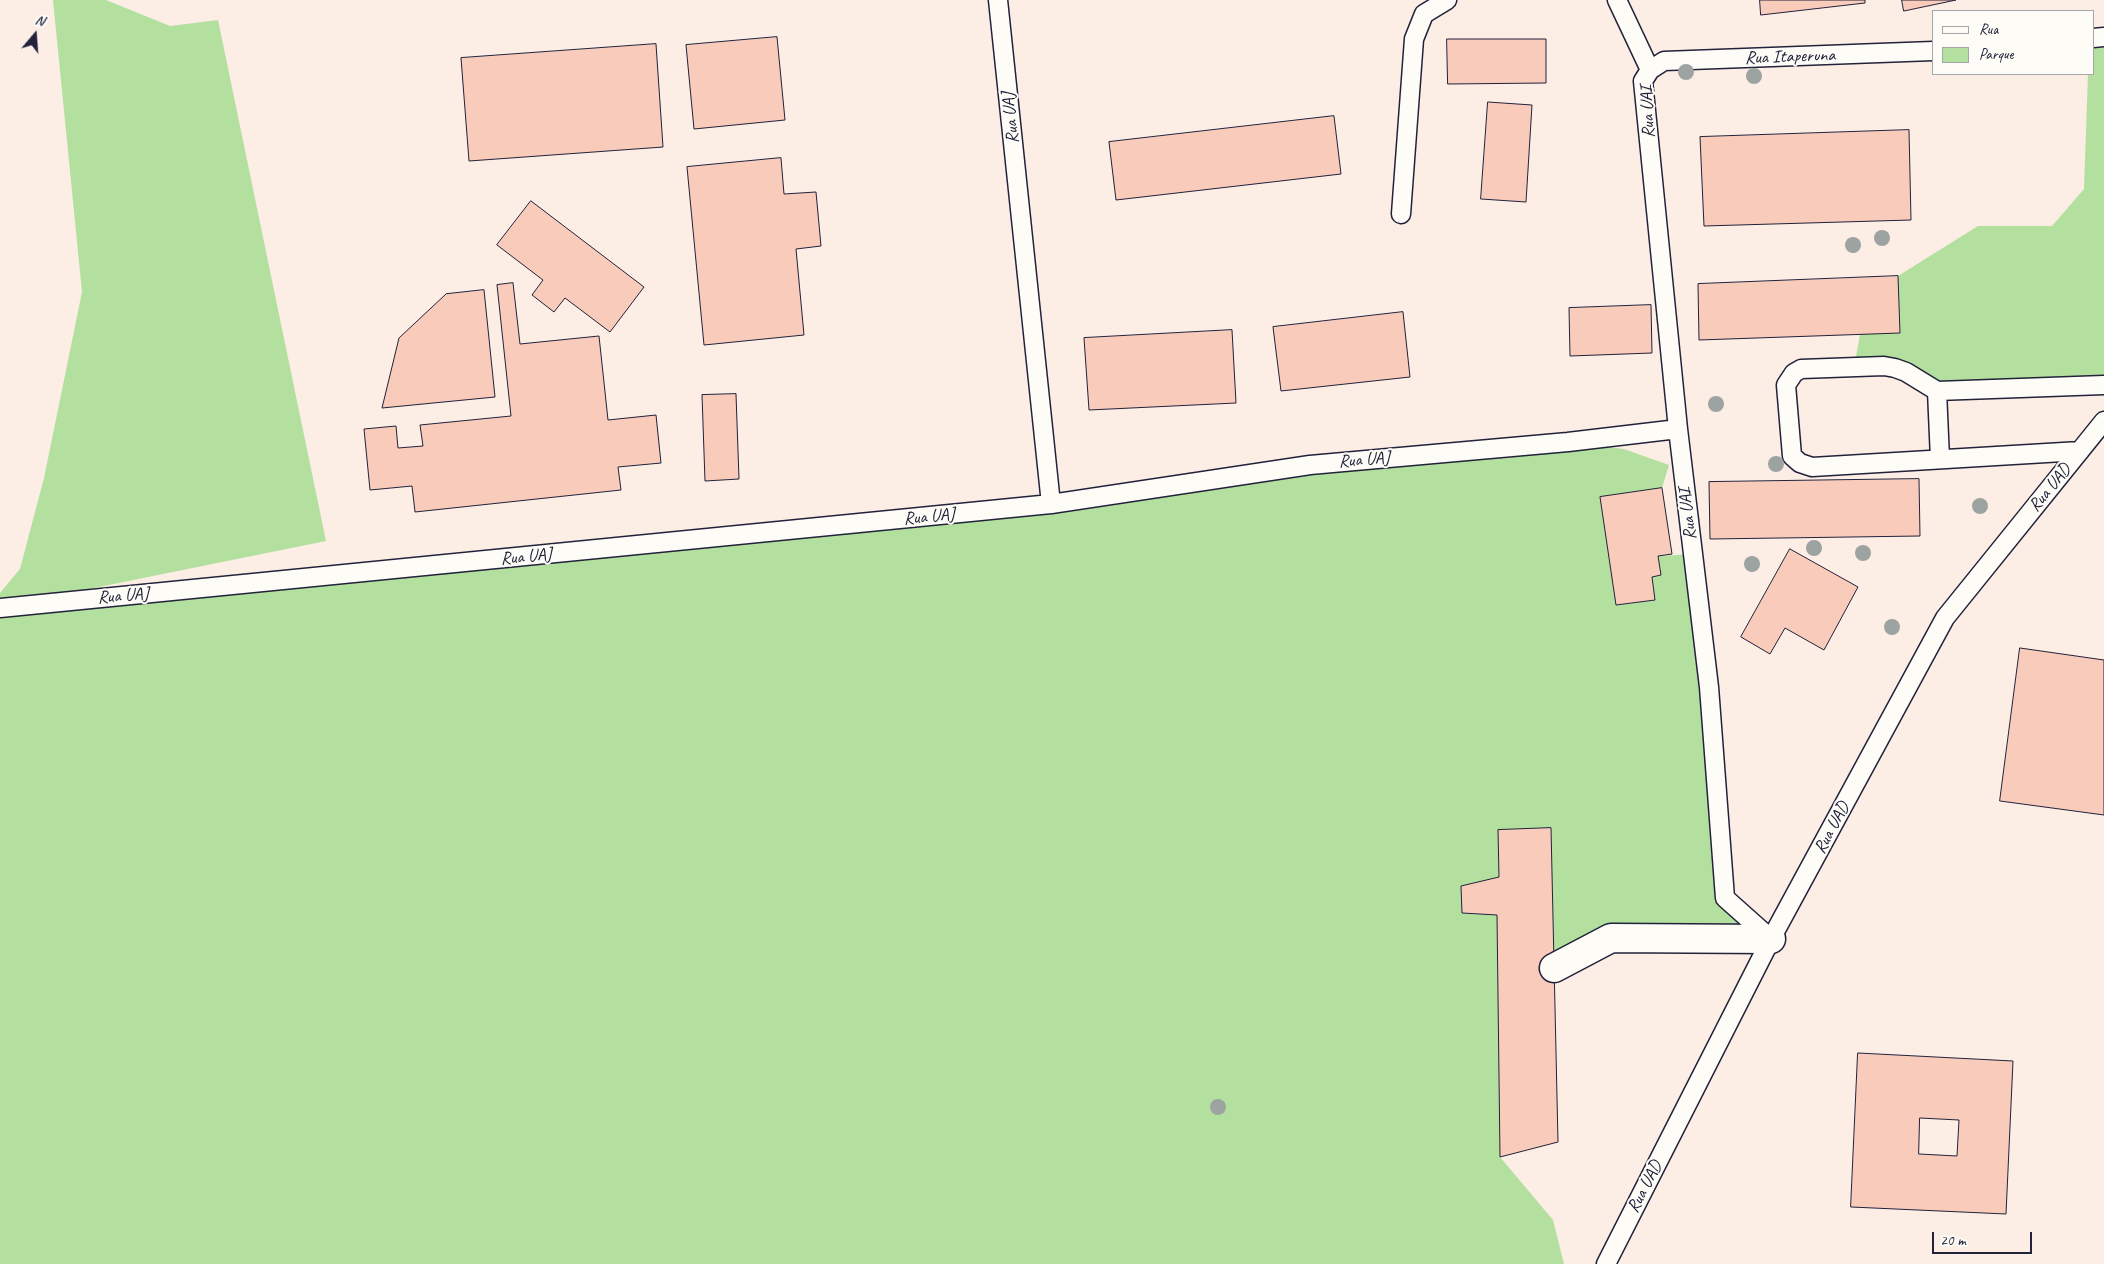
<!DOCTYPE html>
<style>
body{margin:0}
#map{position:relative;width:2104px;height:1264px;overflow:hidden;background:#fdfcf7;font-family:Caveat,sans-serif}
canvas{display:block}
.legend{position:absolute;left:1932px;top:10px;width:162px;height:65px;box-sizing:border-box;background:#fdfcf7;border:1px solid #a5a5ac;margin:0;padding:6px 9px;list-style:none;font-size:15px;color:#22223b}
.legend li{display:flex;align-items:center;gap:10px;height:25px}
.legend b{width:25px;border:1px solid #a5a5ac}
.north{position:absolute;left:10px;top:10px;width:50px;height:50px;-webkit-text-stroke:4px #fdfcf7;paint-order:stroke;rotate:18deg;font-size:14px;font-weight:700;line-height:20px;text-align:center;color:#22223b}
.north::after{content:'';display:block;margin:auto;width:18px;height:22px;background:#22223b;clip-path:polygon(50% 0,100% 100%,50% 72%,0 100%)}
.scale{position:absolute;left:1932px;top:1232px;width:100px;height:22px;box-sizing:border-box;border:2px solid #22223b;border-top:0;padding-left:6px;font-size:15px;line-height:18px;white-space:nowrap;color:#22223b;-webkit-text-stroke:4px #fdfcf7;paint-order:stroke}
</style>
<div id="map">
<canvas width="2104" height="1264"></canvas>
<ul class="legend">
<li><b style="height:6px;background:#fdfcf7"></b>Rua</li>
<li><b style="height:14px;background:#b3e09e"></b>Parque</li>
</ul>
<div class="north">N</div>
<div class="scale">20 m</div>
</div>
<script>
const context = document.querySelector('canvas').getContext('2d');
context.lineJoin = 'round';
function fill(path, color) {
  context.fillStyle = color;
  context.fill(path, 'evenodd');
}
function trace(path, color, width, dash) {
  context.strokeStyle = color;
  context.lineWidth = width;
  context.lineCap = dash ? 'butt' : 'round';
  context.setLineDash(dash || []);
  context.stroke(path);
}
function drawText(font, color, halo, rows, align = 'center') {
  context.font = font + ' Caveat,sans-serif';
  context.lineWidth = 4;
  context.setLineDash([]);
  context.textBaseline = 'middle';
  context.strokeStyle = halo;
  context.fillStyle = color;
  for (const [text, x, y, turn = 0] of rows) {
    context.save();
    context.translate(x, y);
    context.rotate((+turn || 0) * Math.PI / 180);
    context.textAlign = isNaN(turn) ? turn : align;
    if (halo) context.strokeText(text, 0, 0);
    context.fillText(text, 0, 0);
    context.restore();
  }
}
const built = new Path2D(`
 M0,0h2104v1264h-2104zM1933,11h160v63h-160z`);
const green = new Path2D(`
 M53,0h53l64,26 48,-6 108,521 -326,66v-14l20,-24 24,-91 38,-186z
 M2104,37v348l-167,6 -31,-19 -52,-4 6,-34 40,-1 -2,-57 80,-50h74l32,-37 4,-115h5v-36z
 M1568,442l56,7 45,16 -7,23 -62,9 16,108 39,-5 -3,-23 6,-21 35,-2 32,344 46,41 -159,-1 -58,30 -3,-140 -52,2v47l-38,9 1,27 35,2 3,242 53,63 11,44h-1564v-656z`);
const building = new Path2D(`
 M1760,0h105v3l-104,12z
 M1902,0h54l-52,11z
 M777,37l8,83 -91,9 -8,-84z
 M1447,39h99v44l-98,1z
 M656,44l7,103 -194,14 -8,-103z
 M1488,102l44,3 -6,97 -45,-3z
 M1334,116l7,58 -225,26 -7,-58z
 M1909,130l2,90 -207,6 -4,-89z
 M781,158l3,36 32,-2 5,54 -25,3 8,86 -100,10 -17,-178z
 M531,201l113,86 -34,45 -45,-34 -11,14 -22,-17 11,-15 -46,-35z
 M1898,276l2,57 -201,7 -1,-56z
 M513,283l7,61 79,-8 9,84 48,-5 5,48 -43,4 3,23 -206,22 -3,-26 -42,4 -6,-61 32,-3 2,22 25,-2 -3,-21 91,-9 -14,-131z
 M484,290l11,107 -113,11 17,-70 47,-44z
 M1651,305l1,48 -82,3 -1,-48z
 M1403,312l7,65 -129,14 -8,-64z
 M1232,330l4,73 -147,7 -5,-72z
 M736,394l3,85 -34,2 -3,-86z
 M1919,479l1,57 -210,3 -1,-57z
 M1662,488l10,66 -14,2 3,19 -9,2 3,23 -39,5 -16,-108z
 M1790,549l68,38 -34,63 -39,-22 -15,26 -29,-17z
 M2020,648l84,12v155l-104,-14z
 M1551,828l7,314 -58,15 -3,-242 -35,-2 -1,-27 38,-9 -1,-47z
 M1858,1053l155,8 -7,153 -155,-7zM1920,1118l39,2 -2,36 -38,-2z`);
const lane = new Path2D(`
 M998,0l53,504
 M1617,0l33,70
 M2093,38l11,-1
 M1650,70l-7,11 35,348 31,258 16,211 46,41
 M1650,70l14,-9 269,-10
 M1401,214l13,-175 10,-25 23,-14
 M1937,391l3,68
 M2080,451l-268,16 -12,-4 -8,-7 -6,-71 8,-12 7,-4 83,-3 11,2 11,4 31,19 167,-6
 M0,608l1051,-104 259,-39 258,-23 110,-13
 M1606,1264l165,-325 174,-321 159,-197`);
const street = new Path2D(`
 M1554,968l57,-30 160,1`);
const trees = [
 [1686,72],
 [1754,76],
 [1882,238],
 [1853,245],
 [1716,404],
 [1776,464],
 [1980,506],
 [1814,548],
 [1863,553],
 [1752,564],
 [1892,627],
 [1218,1107]
];
const streetNames = [
 ["Rua Itaperuna",1790,57,-2],
 ["Rua UAI",1648,112,-93],
 ["Rua UAJ",1011,118,-96],
 ["Rua UAJ",1364,460,-5],
 ["Rua UAD",2050,488,-51],
 ["Rua UAI",1688,514,-97],
 ["Rua UAJ",929,517,-6],
 ["Rua UAJ",526,557,-6],
 ["Rua UAJ",123,596,-5],
 ["Rua UAD",1832,828,-62],
 ["Rua UAD",1645,1187,-63]
];
fill(built, '#fcede5');
fill(green, '#b3e09e');
fill(building, '#f8cbbb');
trace(building, '#22223b', 1);
trace(lane, '#22223b', 21);
trace(street, '#22223b', 31);
trace(lane, '#fdfcf7', 18);
trace(street, '#fdfcf7', 28);
context.fillStyle = '#9da3a0';
for (const [x, y] of trees) {
  context.beginPath();
  context.arc(x, y, 8, 0, 2 * Math.PI);
  context.fill();
}
drawText('18px', '#22223b', '#fdfcf7', streetNames);
</script>
